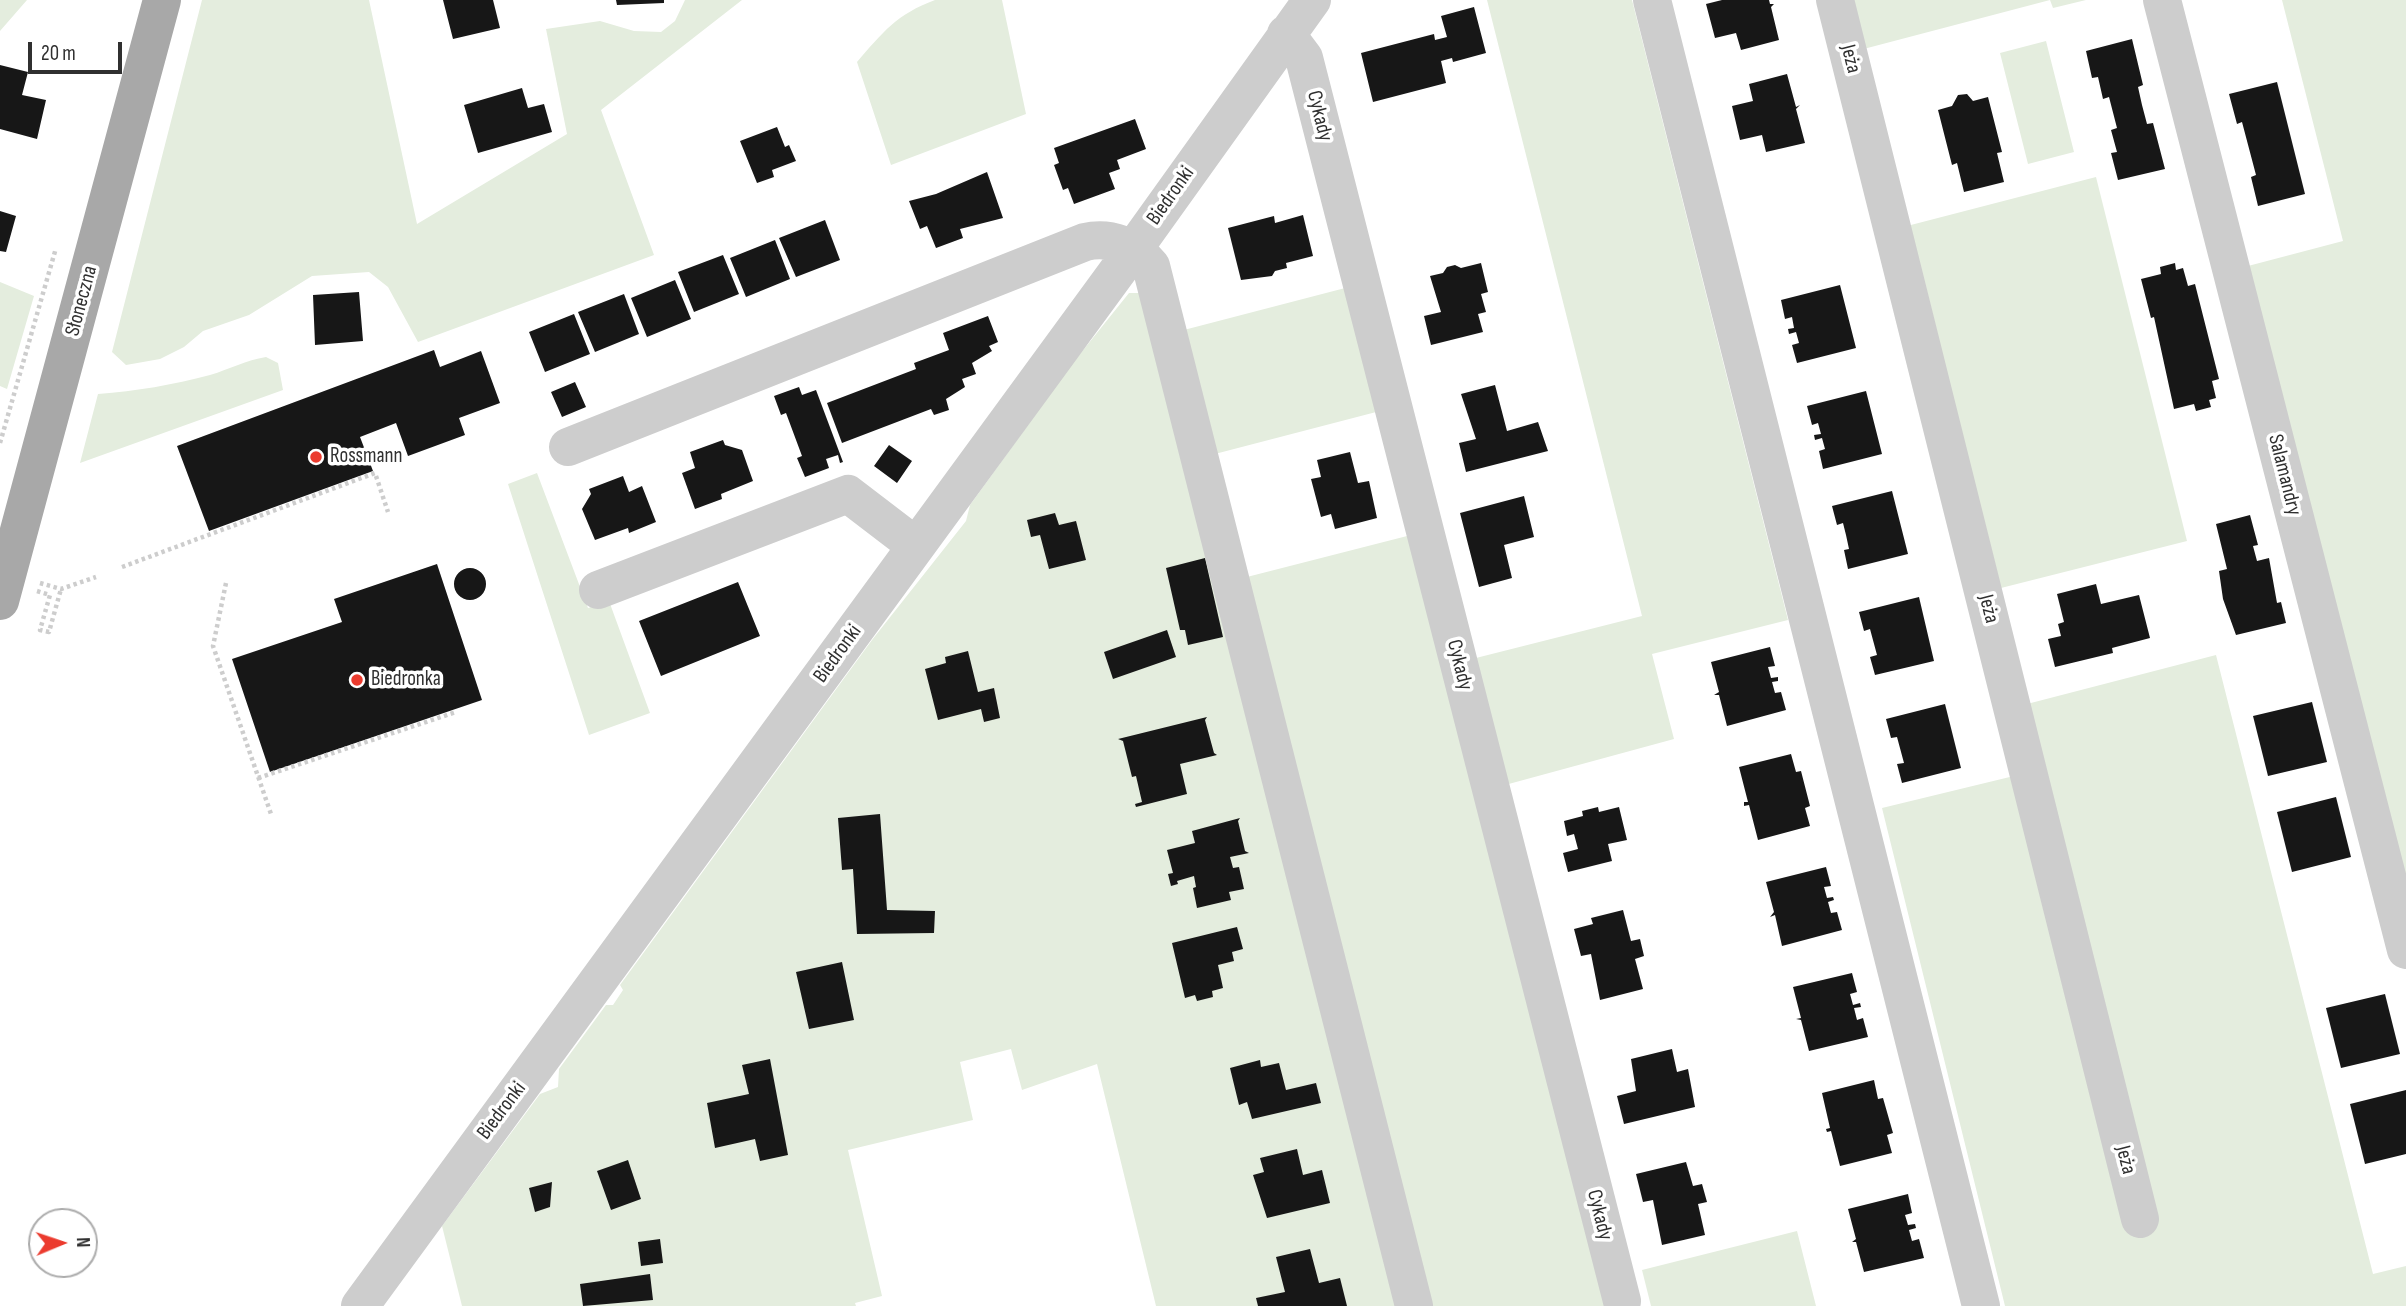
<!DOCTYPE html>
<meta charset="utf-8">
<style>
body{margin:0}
#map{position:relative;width:2406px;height:1306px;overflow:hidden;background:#fff;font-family:"Sofia Sans Condensed",sans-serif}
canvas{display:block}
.north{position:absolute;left:28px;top:1208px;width:70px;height:70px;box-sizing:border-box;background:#fff;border:2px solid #acacac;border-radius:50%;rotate:88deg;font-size:19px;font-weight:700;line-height:28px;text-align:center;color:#303030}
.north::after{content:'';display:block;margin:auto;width:24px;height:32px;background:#eb3b2e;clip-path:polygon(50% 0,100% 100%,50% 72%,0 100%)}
.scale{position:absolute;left:28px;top:42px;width:94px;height:32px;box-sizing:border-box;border:4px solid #303030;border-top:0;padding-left:9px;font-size:21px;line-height:24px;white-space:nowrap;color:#303030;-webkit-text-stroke:5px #fff;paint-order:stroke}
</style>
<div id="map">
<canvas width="2406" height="1306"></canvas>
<div class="north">N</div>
<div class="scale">20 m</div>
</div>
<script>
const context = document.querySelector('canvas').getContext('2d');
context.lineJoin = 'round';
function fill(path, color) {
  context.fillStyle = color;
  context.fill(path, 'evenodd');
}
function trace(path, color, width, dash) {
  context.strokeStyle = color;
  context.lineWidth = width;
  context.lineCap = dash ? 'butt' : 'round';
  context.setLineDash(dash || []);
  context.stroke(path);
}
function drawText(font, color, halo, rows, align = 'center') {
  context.font = font + ' "Sofia Sans Condensed",sans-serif';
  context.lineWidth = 7;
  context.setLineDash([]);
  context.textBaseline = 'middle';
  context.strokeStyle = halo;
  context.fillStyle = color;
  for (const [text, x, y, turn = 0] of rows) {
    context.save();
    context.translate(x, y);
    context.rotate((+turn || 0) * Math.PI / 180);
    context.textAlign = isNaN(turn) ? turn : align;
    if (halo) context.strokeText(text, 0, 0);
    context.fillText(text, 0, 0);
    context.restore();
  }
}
const green = new Path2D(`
 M0,0h27l-27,31z
 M202,0h167l48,224 150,-90 -21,-105 54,-8 34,10 27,1 14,-11 10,-21h57l-141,110 53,145 -236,87 -30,-55 -19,-15 -57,4 -63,39 -46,16 -19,16 -24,12 -34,6 -14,-13z
 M935,0h67l24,114 -135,51 -34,-103c26,-30 40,-48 78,-62z
 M1487,0h145l156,620 -136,34 22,85 -169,46 -33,-126 170,-43z
 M1843,0h243l-33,8 -3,-8 -194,51z
 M2282,0h124v891l-158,-625 95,-25z
 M2046,41l28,111 -46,12 -28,-111z
 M2096,177l91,364 -190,48 -90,-363z
 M0,282l34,14 -27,93 -7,-3z
 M1349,287l31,124 -169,44 -31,-124z
 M1129,293h13l255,1013h-241l-59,-242 -75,26 -11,-41 -51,13 13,58 -125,30 34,146 -27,7 1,3h-394l-20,-80 98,-132 18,-7 1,-18 47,-64h7l10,-15 -3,-5 252,-345 94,-119 4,-16 102,-141z
 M266,357l12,6 5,27 -203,73 18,-69c38,-3 75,-9 112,-19 20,-6 36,-15 56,-18z
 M537,473l51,135 21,-7 41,112 -61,22 -81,-251z
 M1411,535l194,771h-179l-183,-728z
 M2216,655l157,619 33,-8v40h-401l-123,-498 136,-33 9,-71z
 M1797,1231l19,75h-165l-9,-36z`);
const building = new Path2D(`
 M443,0h50l7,28 -47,11z
 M616,0h48v3l-47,2z
 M1722,0h47l1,4h4l-3,3 8,33 -38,10 -5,-17 -21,5 -9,-34z
 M1474,7l12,46 -33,9 -1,-4 -11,3 5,22 -73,19 -12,-49 73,-19 1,6 12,-3 -6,-21z
 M2132,39l11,46 -5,2 4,18 5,19 6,-1 12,46 -47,11 -7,-27 6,-1 -6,-22 6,-2 -8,-31 -6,2 -5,-22 -6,1 -6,-27z
 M0,65l28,7 -6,23 24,5 -9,39 -37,-10z
 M1787,74l9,33 4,-2 -4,4 9,34 -39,9 -4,-17 -22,5 -8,-34 21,-5 -4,-17z
 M2277,82l28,112 -47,12 -7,-29 5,-2 -14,-53 -5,2 -8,-30z
 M522,88l6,20 16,-4 8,28 -74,21 -14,-48z
 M1967,94l6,7 15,-4 14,55 -5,1 7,29 -40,10 -7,-29 -5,2 -14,-55 14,-4 6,-11z
 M1135,119l11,30 -29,11 3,9 -11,4 6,16 -41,15 -6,-16 -5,2 -9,-25 5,-2 -5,-15z
 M777,127l8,20 4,-2 7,16 -24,9 2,7 -17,6 -17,-42z
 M987,172l16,46 -43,11 3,9 -27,10 -9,-22 -7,3 -11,-28 27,-7z
 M0,211l16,5 -10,36 -6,-1z
 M1303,215l10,41 -27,7 1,5 -12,3 -3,5 -31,4 -13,-52 46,-12 1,7z
 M825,220l15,40 -44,17 -17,-39z
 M775,240l15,39 -44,18 -16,-39z
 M723,255l16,39 -45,18 -16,-40z
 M1481,263l7,29 -7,2 5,18 -8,2 5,18 -52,13 -7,-29 17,-4 -11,-36 13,-3 4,-6 8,-2 6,3z
 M2175,263l1,7 7,-2 5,18 7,-2 24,95 -7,2 4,17 -7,2 2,7 -15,4 -2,-7 -20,5 -20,-92 -3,1 -10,-39 20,-5 -1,-7z
 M675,280l16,39 -44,18 -16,-39z
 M1840,285l16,63 -59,15 -5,-18 7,-2 -3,-11 -7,2 -1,-5 6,-1 -2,-11 -7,2 -4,-19z
 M359,292l4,49 -48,4 -2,-50z
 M624,294l15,40 -44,18 -17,-40z
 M574,314l16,40 -45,18 -16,-40z
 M988,316l10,26 -9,4 3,5 -20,12 4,11 -14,5 3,8 -19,12 3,11 -15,5 -3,-6 -89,34 -15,-40 89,-34 -2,-6 35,-13 -6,-17z
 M434,350l6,17 41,-16 19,52 -41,15 6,17 -57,21 -12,-33 -36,14 13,34 -164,60 -32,-85z
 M575,382l11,25 -24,10 -11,-25z
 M1495,385l12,46 31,-9 10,29 -82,21 -7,-29 17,-4 -15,-45z
 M799,387l3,8 14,-5 27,72 -3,1 -2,-8 -12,4 3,9 -24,9 -8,-19 5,-2 -16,-43 -5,2 -7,-19z
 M1866,391l16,63 -59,15 -4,-18 6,-2 -3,-11 -7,2 -1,-5 7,-1 -3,-11 -6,2 -5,-19z
 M723,440l2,5 17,5 11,31 -32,13 1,5 -27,10 -13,-36 13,-5 -5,-16z
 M889,445l23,16 -15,22 -23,-17z
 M1350,452l8,31 11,-2 8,37 -42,11 -4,-15 -10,3 -10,-38 10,-2 -4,-17z
 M623,476l6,16 13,-6 14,36 -27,11 -1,-5 -33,12 -13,-31 9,-15 -2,-5z
 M1892,491l16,63 -60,15 -4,-19 5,-1 -3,-14 -3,-12 -6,2 -5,-19z
 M1524,496l10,41 -30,8 8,33 -33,9 -19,-74z
 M1055,513l4,12 17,-4 10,39 -37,9 -9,-34 -9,2 -4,-17z
 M2250,515l8,30 -5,1 4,15 12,-3 8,45 4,-1 5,21 -50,12 -13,-36 -4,-28 8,-2 -11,-45z
 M1205,558l18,79 -35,8 -3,-15h-5l-14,-62z
 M437,564l45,136 -212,72 -38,-113 110,-37 -8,-23z
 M454 584a16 16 0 1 1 32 0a16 16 0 1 1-32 0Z
 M738,582l22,54 -99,40 -22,-55z
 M2096,584l5,20 38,-9 11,43 -38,10 1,5 -58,14 -7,-28 13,-3 -3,-12 6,-2 -7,-28z
 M1919,597l15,64 -59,14 -5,-18 7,-2 -7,-26 -6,2 -5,-19z
 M1167,630l9,27 -63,22 -9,-27z
 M1770,647l5,19 -7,1 3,11 7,-1v4l-6,1 3,11 6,-1 5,18 -59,16 -8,-31h-5l5,-3 -8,-30z
 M968,651l10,41 16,-4 6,30 -16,4 -3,-13 -43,11 -13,-51 21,-6 -1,-6z
 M2312,702l15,60 -59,14 -15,-60z
 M1945,704l16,64 -59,15 -5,-19 7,-1 -7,-26 -6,1 -5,-19z
 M1207,717l-2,3 9,33 3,2 -37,9 7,30 -51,13 -1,-3 7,-2 -6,-26 -4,1 -9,-36 -5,-2z
 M1791,754l5,18 5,-1 9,35 -5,2 5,18 -52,14 -9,-35 -5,1v-4h4l-9,-35z
 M2336,797l15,60 -59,15 -15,-60z
 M1598,807l1,5 20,-5 8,33 -19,4 4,17 -44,11 -5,-19 15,-4 -4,-15 -7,2 -3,-15 19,-5 -1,-5z
 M880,814l7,96 48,1 -1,22 -77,1 -4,-65 -11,1 -4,-52z
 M1240,818l-2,3 7,30 4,2 -19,4 3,11 6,-1 5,22 -15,3 2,8 -34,8 -4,-20 3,-1 -2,-11 -17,5 1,3 -7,2 -3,-12 5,-1 -6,-23 28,-7 -3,-12z
 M1826,867l5,19 -7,1 3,11 6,-1 1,3 -6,2 3,11 6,-1 5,18 -60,16 -7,-31 -5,2 4,-5 -8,-30z
 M1623,910l8,31 9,-2 4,17 -9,3 8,30 -43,11 -9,-46 -10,2 -7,-27 19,-5 -2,-6z
 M1237,927l6,22 -11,3 2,9 -16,4 5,23 -11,3 1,6 -16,4 -2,-6 -10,3 -13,-55z
 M842,962l12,58 -45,9 -13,-57z
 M1852,973l5,19 -7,2 3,11 7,-2 1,4 -7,1 3,12 6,-2 5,19 -59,14 -8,-31 -5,-1 5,-1 -8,-31z
 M2385,994l15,60 -59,14 -15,-60z
 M1672,1049l5,23 11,-3 7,38 -71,17 -7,-28 19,-5 -5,-32z
 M770,1059l18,96 -28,6 -5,-22 -40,9 -8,-45 42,-9 -7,-29z
 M1260,1060l1,7 18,-4 7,27 30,-7 5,20 -69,16 -5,-17 -8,3 -9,-37z
 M1874,1080l4,19 5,-1 10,35 -6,2 5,18 -52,13 -9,-35 -4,1 -1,-3 4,-1 -8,-35z
 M2406,1090v64l-41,10 -15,-60z
 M1297,1149l6,26 19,-5 8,33 -63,15 -14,-43 11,-3 -4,-14z
 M628,1160l13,39 -30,11 -14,-39z
 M1686,1162l7,24 9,-2 5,18 -9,2 7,31 -43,10 -9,-45 -10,2 -7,-28z
 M552,1182l-2,25 -15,5 -6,-24z
 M1908,1194l4,19 -7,2 3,10 7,-1 1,4 -7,2 3,11 7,-2 5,19 -60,14 -8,-30h-4l4,-3 -8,-30z
 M660,1239l3,24 -22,3 -3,-24z
 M1310,1249l9,34 21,-5 7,28h-89l-2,-8 29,-6 -9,-35z
 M650,1274l3,26 -70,6 -3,-22z`);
const path = new Path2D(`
 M0,443l56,-195
 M122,567l253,-94 13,39
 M40,583l21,6 35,-12
 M226,583l-13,63 58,168
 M37,591l13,4 -10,35 9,2 12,-43
 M258,778l198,-66`);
const minor = new Path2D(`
 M1652,0l329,1306
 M1835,0l305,1219
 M2162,0l244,950
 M1286,34l18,24 318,1243
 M568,447l517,-205c25,-6 50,4 66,24l263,1040
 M598,590l250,-96 68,52
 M360,1306l773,-1056 179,-250`);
const major = new Path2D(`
 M0,601l162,-601`);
const markers = [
 [316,457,7,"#eb3b2e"],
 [357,680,7,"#eb3b2e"]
];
const streetNames = [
 ["Jeża",1850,59,76],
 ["Cykady",1319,116,76],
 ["Biedronki",1171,196,-55],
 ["Słoneczna",82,301,-75],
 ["Salamandry",2284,475,76],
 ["Jeża",1988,609,76],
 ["Biedronki",838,654,-54],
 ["Cykady",1459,665,76],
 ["Biedronki",502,1111,-53],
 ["Jeża",2125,1160,76],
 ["Cykady",1599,1215,76]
];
const poiNames = [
 ["Rossmann",330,457],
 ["Biedronka",371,680]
];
fill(green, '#e4edde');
fill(building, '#171717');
trace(path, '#cdcdcd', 4.5, [3.5, 3.5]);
trace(minor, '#cdcdcd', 38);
trace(major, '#a8a8a8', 38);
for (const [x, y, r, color] of markers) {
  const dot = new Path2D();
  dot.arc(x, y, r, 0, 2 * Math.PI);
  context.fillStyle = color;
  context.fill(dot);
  trace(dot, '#fff', 2.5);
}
drawText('21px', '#303030', '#fff', streetNames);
drawText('21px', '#303030', '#fff', poiNames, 'left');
</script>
